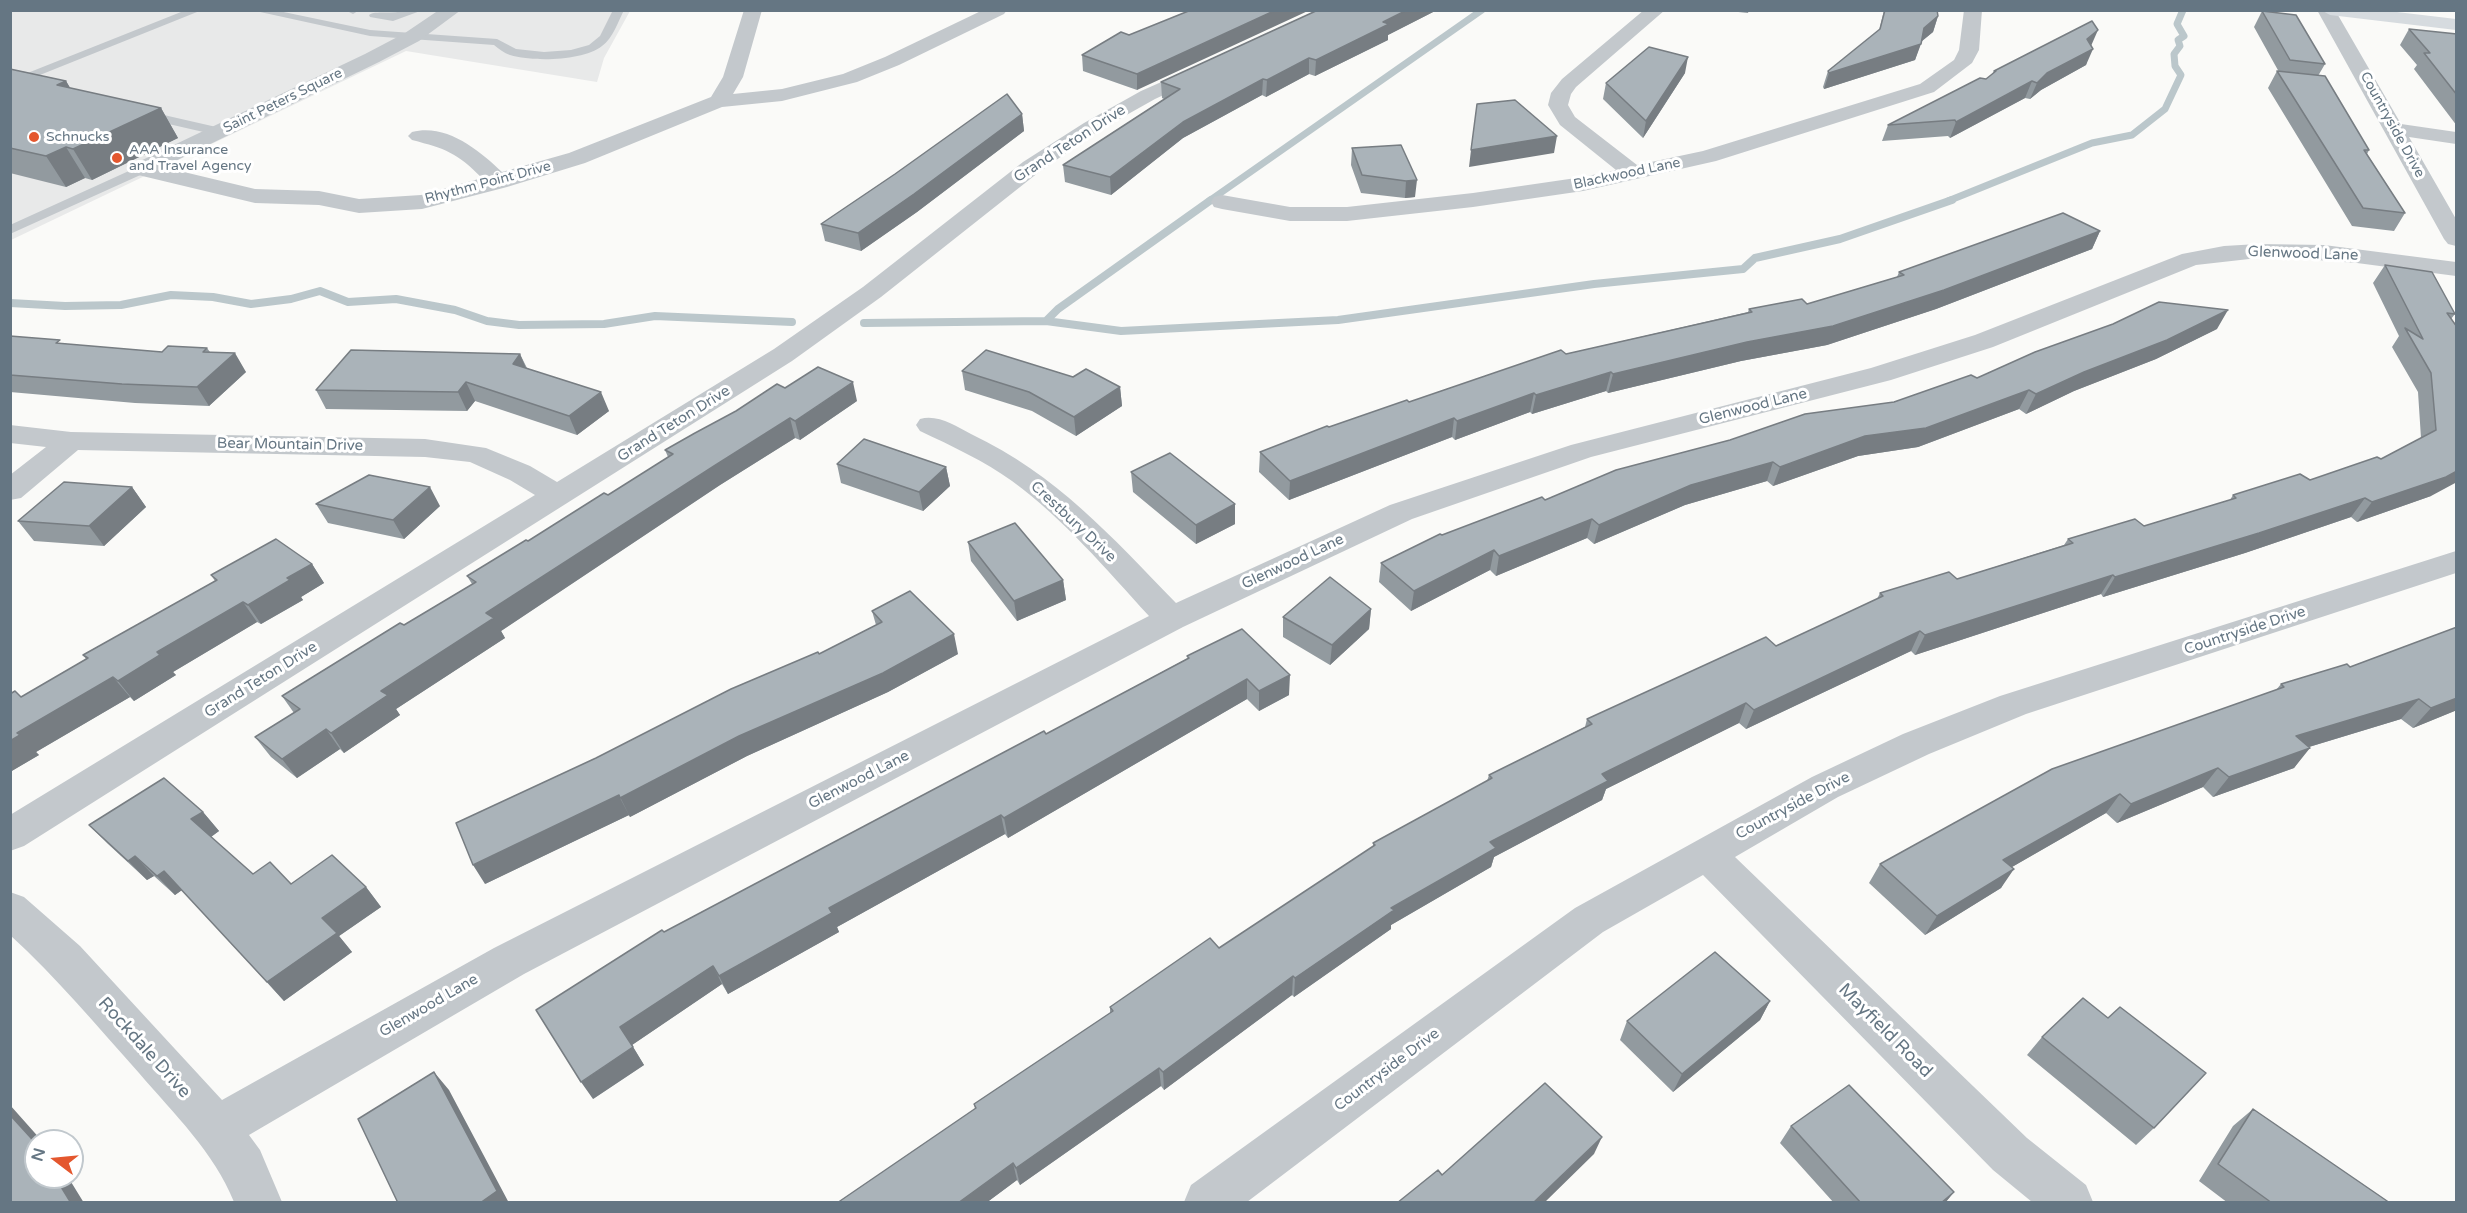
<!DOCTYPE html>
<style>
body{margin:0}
#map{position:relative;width:2467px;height:1213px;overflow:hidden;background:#fafaf8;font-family:"Varela Round",sans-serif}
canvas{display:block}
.frame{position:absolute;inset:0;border:12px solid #657683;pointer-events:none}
.north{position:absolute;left:24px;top:1129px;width:60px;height:60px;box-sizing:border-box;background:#fff;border:2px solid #c1c8cd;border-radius:50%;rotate:286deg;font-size:16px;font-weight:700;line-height:24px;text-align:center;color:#657683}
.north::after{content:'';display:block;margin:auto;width:21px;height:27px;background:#e4572e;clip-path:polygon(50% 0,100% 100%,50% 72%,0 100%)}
</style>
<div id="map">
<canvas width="2467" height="1213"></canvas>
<div class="frame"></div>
<div class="north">N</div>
</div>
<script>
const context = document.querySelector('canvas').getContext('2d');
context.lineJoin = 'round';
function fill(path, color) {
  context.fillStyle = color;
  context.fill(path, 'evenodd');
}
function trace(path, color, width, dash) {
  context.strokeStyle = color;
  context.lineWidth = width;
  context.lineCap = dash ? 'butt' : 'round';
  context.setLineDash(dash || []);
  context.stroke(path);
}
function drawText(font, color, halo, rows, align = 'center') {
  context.font = font + ' "Varela Round",sans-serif';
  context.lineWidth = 6;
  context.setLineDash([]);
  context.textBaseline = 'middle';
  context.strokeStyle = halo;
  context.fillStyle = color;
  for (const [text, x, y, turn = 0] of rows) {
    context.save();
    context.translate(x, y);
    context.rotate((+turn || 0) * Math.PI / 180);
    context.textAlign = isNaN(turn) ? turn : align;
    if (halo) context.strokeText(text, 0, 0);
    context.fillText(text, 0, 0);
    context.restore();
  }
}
const built = new Path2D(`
 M11,11h619l-26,47 -7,24 -191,-31 -395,189z`);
const streamFar1 = new Path2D(`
 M1209,201l273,-191
 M1948,201l144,-58 40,-8 33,-26 16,-34 -6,-9 -1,-12 6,-8 -2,-6 6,-4 -7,-12 6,-14`);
const stream = new Path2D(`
 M10,303l55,3 56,-1 50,-10 42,2 38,7 40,-5 29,-8 28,11 48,-3 59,11 32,11 32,4 85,-1 51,-8 137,6
 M1046,321l12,-12 153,-109
 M864,323l182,-2 75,10 217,-11 256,-36 149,-15 12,-11 85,-19 112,-39`);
const service = new Path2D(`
 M186,10h16l-192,77v-7z
 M251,10h23l96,20 127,9 19,10 28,3 27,-2 18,-5 11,-9 13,-26h11c-6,12 -11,28 -22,36 -19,15 -69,16 -92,9 -6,-2 -11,-6 -16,-10l-124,-9z
 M345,10h13v1l-5,3z
 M406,10h17l-30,11 -23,-4 -1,-2c6,-5 24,0 37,-5z
 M142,110l83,19 2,3 -6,4 -83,-19 -2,-3z
 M142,165l6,4 -1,3 -137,62v-9z`);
const minor = new Path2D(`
 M439,10h22l-42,31 -40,21 -216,105 92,22 64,2 40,8 62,-4 61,-17c-26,-26 -36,-29 -70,-38l-4,-4 4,-4c34,-9 67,18 90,40l67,-19 142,-56 12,-20 21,-67h18l-19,67 -10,17 49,-5 61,-15 42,-17 98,-47h24l-3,4 -105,51 -42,17 -75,19 -60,6 -137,56 -78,24 -85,22 -63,4 -40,-8 -64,-2 -121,-29 -3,-5 3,-5 231,-110 40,-21z
 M1644,10h21l-89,77 -5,7 -3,11 7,12 62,48 66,-14 217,-67 34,-24 5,-10 5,-40h18l-3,40 -7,13 -38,29 -218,69 -133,30 -110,16 -126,14h-57l-68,-12 -8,-2 -3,-5 3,-5 8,-2 68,12h57l126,-14 110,-16 33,-7 -56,-45 -12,-20 3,-12 11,-14z
 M2317,10h18l66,114 55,8v12l-47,-7 47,82v27l-8,-2 -4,-5z
 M1202,64l7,2 3,4 -3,4 -54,25 -57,32 -59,41 -158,125 -89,64 -768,485 -14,5v-36l525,-320 -25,-15 -40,-18 -45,-5 -347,-7 -57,48 -11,2v-25l36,-28 -36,-4v-18l61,7 354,7 61,9 44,18 27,16 217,-133 89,-62 160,-125 61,-39 57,-32z
 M2258,244l66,1 132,17v14l-99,-13 -66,-5h-33l-62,7 -203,82 -102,33 -300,77 -179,62 -229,108 -659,347 -275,161 11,15 22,52h-48c-20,-50 -60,-88 -95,-129 -42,-47 -82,-95 -129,-138v-43l14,5 56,49 142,154 272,-152 655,-332c-43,-47 -85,-97 -137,-135 -28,-20 -60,-35 -92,-50l-4,-6 4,-6c18,-5 35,7 51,15 86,41 140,102 205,169l214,-98 181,-60 300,-77 104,-33 207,-81 42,-8z
 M2456,551v22l-430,141 -97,40 -91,43 -103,60 292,281 59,47 7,17h-61l-39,-32 -290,-295 -100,57 -356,270h-63l7,-17 384,-277 237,-131 91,-43 97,-38z`);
const primary = new Path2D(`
 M2321,10h59l76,9v11l-126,-15z`);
const wall = new Path2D(`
 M1191,10l-54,80 -54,-19 -1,-16z
 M1318,10h119l-49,25v5l-73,36 -6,-2 -43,23 -4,-2 -79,43 -72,57 -46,-13 -2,-17 101,-66 -2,-1 -1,-16z
 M1719,10h30l-1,3z
 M1884,10h53l1,6 -5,16 -12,10 -6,18 -91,29 -1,-2 5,-16 51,-40z
 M2262,11l63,53 -7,12 51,74 -2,4 38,59 -11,18 -42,-5 -84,-138 9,-17 2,1 -25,-45z
 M2409,29l48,5v92l-43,-57 3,-4 -17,-20z
 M2091,46l-5,19 -45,25 -11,9 -5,-1 -75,40 -2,-2 -66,5 6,-16 98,-46 6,-5 2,-3z
 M10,69l56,12 4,7 91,20 17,30 -86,42 -7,-2 -19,9 -56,-14z
 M1685,73l-42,65 -40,-39 3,-16z
 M1022,114l2,17 -107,81 -56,39 -36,-10 -4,-17 74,-50z
 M1401,145l14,52 -10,1 -44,-5 -10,-28 1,-17z
 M2100,231l-8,18 -156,60 -109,36 -86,16 -133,32 -2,-2 -74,23 -2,-2 -75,28 -3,-3 -163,63 -30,-28 1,-20 69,-25 237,-73 182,-42 1,-3 58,-5 90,-27 2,-5z
 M2385,265l70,49 -4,5 -20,177 -74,26 -6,-5 -106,36 -142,44 -2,-3 -186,61 -4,-4 -165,78 -7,-6 -133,66 -4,11 -108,57 -3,10 -100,58v4l-97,68 -2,-2 -128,95 -3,-4 -141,99 -3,-5 -31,23h-149l138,-94 -1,-5 136,-91v-6l109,-59 154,-101v-4l114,-62 2,-6 96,-48 2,-8 189,-73 101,-47 3,-6 77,-14 107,-34 4,-6 76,-13 86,-26 3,-5 77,-15 71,-21 40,-21 -3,-46 -26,-45 7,-11 -26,-53z
 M2217,329l-61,30 -82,32 -48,23 -7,-5 -101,38 -60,9 -85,30 -6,-5 -82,24 -91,39 -7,-6 -91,38 -6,-6 -79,41 -32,-29 2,-19 61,-28 103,-35 349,-98 83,-24z
 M10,336l53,8 99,8 45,-4 3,4 36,20 -37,34 -74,-3 -125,-11z
 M520,354l7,14 82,43 -32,24 -102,-34 -8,10 -141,-2 -10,-19z
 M962,371l111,6 47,10 2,19 -46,30 -44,-25 -67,-21z
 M857,401l-57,39 -5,-2 -75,47 -219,146 4,7 -109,71 4,6 -56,38 -4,-4 -43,29 -26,-21 -16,-20 39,-24 -12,-17 122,-71 68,-41 -5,-8 141,-81 60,-38 -3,-7z
 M837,464l109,3 4,19 -27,25 -82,-28z
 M1131,472l104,32v20l-39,20 -63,-52z
 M132,487l14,20 -42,39 -70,-5 -16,-20z
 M316,504l124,2 -36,33 -76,-16z
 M968,542l95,38 3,20 -49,21 -46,-60z
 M312,564l12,19 -23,14 2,3 -42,24 -4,-2 -84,50 3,3 -42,26 -4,-4 -94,55 3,3 -29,17 11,-75 65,-38 -3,-4 132,-74 -4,-6z
 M1371,609l-2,20 -39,36 -47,-28v-20z
 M872,611l86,43 -70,38 -141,64 -117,61 -1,-2 -144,69 111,-126 223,-104 57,-29z
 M2457,627v83l-44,18 -12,-9 -92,28 -15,21 -81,29 -10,-10 -86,36 -11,-10 -94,54 -11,21 -76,47 -56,-52 11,-19 396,-174 5,-6 69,-17z
 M1187,656l102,39 -30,16 -12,-12 -239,139 -3,-4 -168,93 2,5 -111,62 -6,-10 -90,61 12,20 -51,34 71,-167 382,-198 142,-76z
 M203,812l16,19 -8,6 42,37 38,10 75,3 15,20 -42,29 13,16 -68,49 -102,-111 -7,5 -21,-19 -7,4 -39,-36 -19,-19z
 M1770,1001l-10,19 -87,72 -53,-52 7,-19z
 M2042,1037l112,91 -18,17 -109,-90z
 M2253,1109l137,94h-162l-29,-22 34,-55z
 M1791,1126l163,66 -9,11h-111l-54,-60z`);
const shadedWall = new Path2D(`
 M1276,10h34l-173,80v-16z
 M1407,10h30l-49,25v5l-73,36 1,-16 67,-38z
 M1938,16l-5,16 -15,12 6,-16z
 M2098,30l-7,16 -11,9 7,-16z
 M1921,44l-6,16 -91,29 5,-16z
 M2093,49l-7,16 -45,25 -11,9 7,-16 10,-10z
 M1688,57l-3,16 -42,65 3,-17z
 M1309,58v16l-43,23 1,-17z
 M1263,79l-1,16 -79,43 -72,57 -1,-18 73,-55z
 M66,81l18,30 -27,-26z
 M2032,81l-7,17 -75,40 6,-16z
 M161,108l17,30 -86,42 -19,-31z
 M1022,114l2,17 -107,81 -56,39 -3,-18z
 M1557,136l-3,17 -85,14 2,-17z
 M66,147l19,31 -19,9 -20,-31z
 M1417,180l-2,17 -10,1 1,-17z
 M2100,231l-8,18 -156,60 -109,36 -86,16 -133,32 5,-19z
 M2228,310l-11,19 -61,30 -82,32 -48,23 10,-20 48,-22z
 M235,353l11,19 -37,34 -12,-19z
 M520,354l8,19 -15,-9z
 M1611,372l-5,19 -74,23 4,-19z
 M466,382l9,19 -8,10 -9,-19z
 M853,382l4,19 -57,39 -5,-19z
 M1120,387l2,19 -46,30 -2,-19z
 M2029,390l-10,19 -101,38 -60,9 -85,30 7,-19 85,-31z
 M601,392l8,19 -32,24 -8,-19z
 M1534,393l-4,19 -75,28 2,-19z
 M790,418l5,20 -75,47 -219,146 4,7 -109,71 4,6 -56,38 -13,-20 50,-42 105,-78 228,-147z
 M1454,418l-2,19 -163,63 1,-19z
 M1773,462l-6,19 -82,24 -91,39 5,-19 92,-40z
 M946,467l4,19 -27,25 -4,-19z
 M2457,471v11l-26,14 -74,26 15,-20z
 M132,487l14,20 -42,39 -15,-20z
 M430,487l10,19 -36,33 -11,-19z
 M2365,498l-14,19 -106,36 -142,44 12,-20z
 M1235,504v20l-39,20v-19z
 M1592,519l-5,19 -91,38 3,-20z
 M1494,550l-4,20 -79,41 3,-20z
 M312,564l12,19 -23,14 2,3 -42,24 -13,-19 39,-27z
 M2113,575l-12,19 -186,61 10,-20z
 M1063,580l3,20 -49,21 -3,-20z
 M243,602l14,20 -84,50 3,3 -42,26 -16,-20 39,-29z
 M1371,609l-2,20 -39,36 2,-20z
 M1920,631l-9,20 -165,78 8,-19z
 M954,634l4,20 -70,38 -141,64 -117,61 -10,-19 119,-62z
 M1290,675l-1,20 -30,16v-20z
 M113,677l17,20 -94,55 3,3 -29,17v-31l7,-8z
 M1247,679v20l-239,139 -4,-20z
 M2457,698v12l-44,18 18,-20z
 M2419,699l-18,20 -122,37 17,-20z
 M1746,703l-7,20 -133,66 -4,11 -108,57 -3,10 -100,58v4l-97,68 1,-19 96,-70 99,-66 112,-68z
 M326,729l14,20 -43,29 -15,-19z
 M2310,748l-16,20 -81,29 16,-20z
 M2218,768l-15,19 -86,36 14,-19z
 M2120,794l-14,19 -115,66 12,-19z
 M619,795l10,20 -144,69 -12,-19z
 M203,812l16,19 -11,8 -17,-20z
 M1001,815l4,19 -168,93 2,5 -111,62 -9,-18 110,-68z
 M135,856l19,20 -7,4 -19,-19z
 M2014,869l-13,19 -76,47 12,-19z
 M164,871l18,19 -7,5 -18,-19z
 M366,887l15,20 -42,29 13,16 -68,49 -17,-19 55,-64z
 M713,966l9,18 -90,61 -12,-18z
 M1293,976l-1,19 -128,95 -1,-18z
 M1770,1001l-10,19 -87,72 9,-18z
 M633,1047l11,18 -51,34 -12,-17z
 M1159,1068l2,18 -141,99 -4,-17z
 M434,1072l15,18 60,113h-29z
 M10,1105l32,36h-6v5l-26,-31z
 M1602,1137l-8,17 -50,49h-11z
 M1013,1163l4,17 -31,23h-28z
 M55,1177h13l16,26h-13z
 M1954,1192l-9,11h-4z`);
const building = new Path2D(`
 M1191,10h85l-139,64 -55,-19 39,-23 8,3z
 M1318,10h89l-24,12 6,2 -73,36 -7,-2 -42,22 -4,-1 -80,43 -73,55 -47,-12 117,-76 -19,-7z
 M1885,10h52l1,6 -14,12 -3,16 -92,29 -1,-2 52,-42z
 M2262,11l34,4 29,49 -35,-4z
 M2092,21l6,9 -11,9 6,10 -46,24 -10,10 -5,-2 -76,41 -1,-2 -67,5 92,-47 6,1 10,-8h-2z
 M2409,29l48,5v61l-33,-42h6z
 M1649,47l39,10 -42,64 -40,-38z
 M10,69l56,12 -9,4 104,23 -88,41 -7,-2 -20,9 -36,-8z
 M2277,71l48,5 44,74h-5l41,63 -42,-5z
 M1007,94l15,20 -108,80 -56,39 -37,-9 74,-50z
 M1515,100l42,36 -86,14 6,-46z
 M1401,145l16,35 -11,1 -44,-6 -10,-27z
 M2063,213l37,18 -156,59 -111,36 -86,16 -134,32 -2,-2 -75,23 -2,-2 -77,28 -3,-3 -164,63 -30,-29 67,-26 2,1 78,-27 2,2 152,-52 5,4 186,-42 -3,-3 53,-10 5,5 97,-29 -5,-3z
 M2385,265l47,7 23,42 -8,-1 10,14v144l-11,6 -74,25 -7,-4 -106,35 -144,44 -2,-2 -188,60 -5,-4 -166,79 -8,-7 -144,71 6,7 -118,61 6,6 -105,60 3,2 -99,68 -2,-2 -130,96 -4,-4 -143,100 -3,-5 -55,40h-121l139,-95 -2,-4 139,-93 -3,-4 100,-69 9,10 156,-103 -2,-2 119,-65 -3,-3 103,-51 -5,-5 179,-82 10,9 107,-50 -3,-3 69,-21 8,7 116,-36 -5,-4 67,-20 9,7 92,-28 -3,-3 67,-21 10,6 67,-23 4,2 55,-29 -5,-57 -26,-45 18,11z
 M2159,302l69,8 -61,30 -83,32 -48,22 -7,-4 -103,38 -61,8 -85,31 -7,-5 -82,23 -92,40 -7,-6 -93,37 -5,-6 -80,41 -33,-28 59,-29 2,1 100,-38 3,3 71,-30 114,-30 75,-26 89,-12 77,-27 6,3 58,-26 78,-28z
 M10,336l50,4 -4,3 106,9 6,-6 39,2 -4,4 32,1 -38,34 -75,-3 -112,-9z
 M351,350l169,4 -7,10 88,28 -32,24 -103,-34 -8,10 -142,-2z
 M986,350l87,27 13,-8 34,18 -46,30 -45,-25 -67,-21z
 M818,367l35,15 -58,39 -5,-3 -76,48 -228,147 8,5 -113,73 7,4 -57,38 -5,-4 -44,30 -27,-22 45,-28 -18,-13 118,-73 4,2 72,-43 -9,-6 59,-36 2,1 76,-48 4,2 65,-41 -8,-4 30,-17 41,-22 41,-27 8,4z
 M864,439l82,28 -27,25 -82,-28z
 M1170,453l65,51 -39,21 -65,-53z
 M369,475l61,12 -37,33 -77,-16z
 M64,482l68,5 -43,39 -71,-5z
 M1015,523l48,57 -49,21 -46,-59z
 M276,539l36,25 -25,14 3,2 -42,25 -5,-3 -86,50 3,3 -42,26 -5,-4 -96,56 3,2 -10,6v-47l5,-3 6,6 67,-39 -5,-3 134,-75 -6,-5z
 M1330,577l41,32 -39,36 -49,-28z
 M910,591l44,43 -71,39 -144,63 -119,62 -1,-3 -146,70 -17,-42 140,-65 135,-69 87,-37 1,2 63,-32 -10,-11z
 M2457,627v71l-26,10 -12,-9 -123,37 14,12 -81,29 -11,-9 -87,36 -11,-10 -117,66 11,9 -77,47 -57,-52 172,-95 232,-82 -3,-3 66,-20 3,3z
 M1242,629l48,46 -31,16 -12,-12 -243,139 -3,-3 -172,93 3,5 -113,63 -6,-10 -93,61 13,20 -52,35 -45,-72 126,-80 2,2 380,-201 2,3 143,-76 -2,-2z
 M164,778l39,34 -12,7 62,55 17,-12 21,22 41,-29 34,32 -44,31 15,15 -70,49 -103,-111 -7,5 -22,-20 -7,5 -39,-36z
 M1715,952l55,49 -88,73 -55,-53z
 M2083,998l25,20 12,-11 86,66 -52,55 -112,-91z
 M434,1072l63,119 -17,12h-82l-40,-84z
 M1545,1083l57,54 -69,66h-136l41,-33 4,5z
 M1849,1085l105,107 -13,11h-80l-70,-77z
 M2253,1109l137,94h-118l-54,-39z
 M10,1115l21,23 5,8v31h19l16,26h-61z`);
const markers = [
 [34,137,6,"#e4572e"],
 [117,158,6,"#e4572e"]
];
const farStreetnames = [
 ["Saint Peters Square",283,101,-26],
 ["Countryside Drive",2392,125,61],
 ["Blackwood Lane",1627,174,-12],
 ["Rhythm Point Drive",488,183,-15]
];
const farPoinames = [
 ["Schnucks",46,137],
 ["AAA Insurance",129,150],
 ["and Travel Agency",129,166]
];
const streetNames = [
 ["Grand Teton Drive",1070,144,-33],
 ["Glenwood Lane",2303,254,2],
 ["Glenwood Lane",1753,407,-14],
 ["Grand Teton Drive",674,424,-32],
 ["Bear Mountain Drive",290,445,1],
 ["Crestbury Drive",1073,522,43],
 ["Glenwood Lane",1293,562,-25],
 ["Countryside Drive",2245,631,-18],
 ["Grand Teton Drive",261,680,-32],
 ["Glenwood Lane",859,780,-27],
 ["Countryside Drive",1793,806,-28],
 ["Glenwood Lane",429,1006,-30],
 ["Countryside Drive",1387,1070,-37]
];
const nearStreetnames = [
 ["Mayfield Road",1885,1031,45],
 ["Rockdale Drive",144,1048,48]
];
fill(built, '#e8e9e9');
trace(streamFar1, '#bbc7cb', 7);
trace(stream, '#bbc7cb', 8);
fill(service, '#c3c8cc');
fill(minor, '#c3c8cc');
fill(primary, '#d6dbdf');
fill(wall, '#929a9f');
fill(shadedWall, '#777d82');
fill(building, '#aab3b9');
trace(building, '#777d82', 1.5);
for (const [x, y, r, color] of markers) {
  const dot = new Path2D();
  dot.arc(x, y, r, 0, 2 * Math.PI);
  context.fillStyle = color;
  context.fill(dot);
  trace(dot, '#fff', 2);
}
drawText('14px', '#657683', '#fff', farStreetnames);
drawText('14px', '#657683', '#fff', farPoinames, 'left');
drawText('15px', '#657683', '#fff', streetNames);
drawText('18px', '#657683', '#fff', nearStreetnames);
</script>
